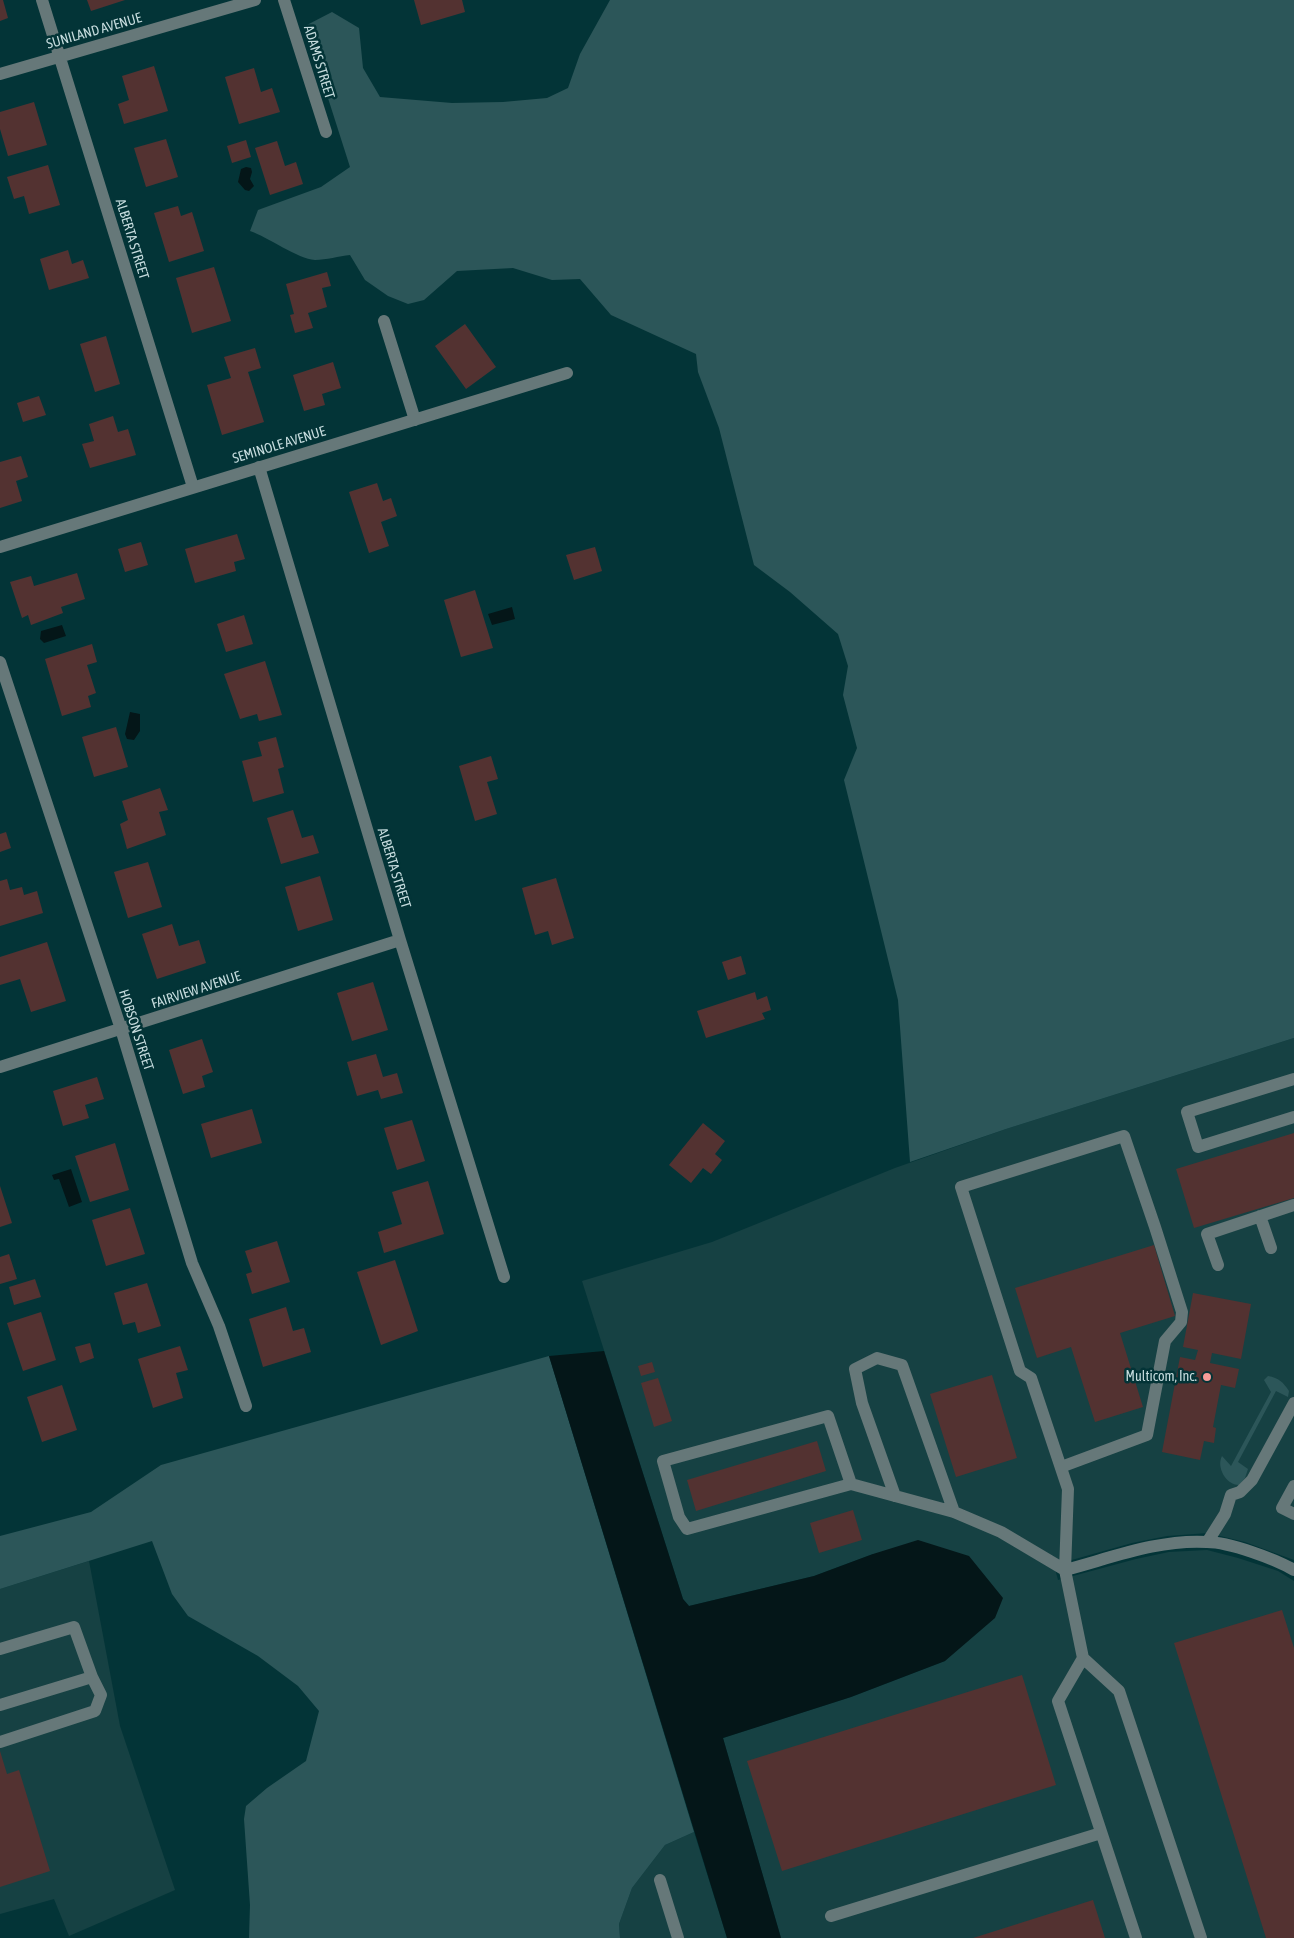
<!DOCTYPE html>
<style>
body{margin:0}
canvas{display:block;background:#033437}
</style>
<canvas width="1294" height="1938"></canvas>
<script>
const context = document.querySelector('canvas').getContext('2d');
context.lineJoin = 'round';
function fill(path, color) {
  context.fillStyle = color;
  context.fill(path, 'evenodd');
}
function trace(path, color, width, dash) {
  context.strokeStyle = color;
  context.lineWidth = width;
  context.lineCap = dash ? 'butt' : 'round';
  context.setLineDash(dash || []);
  context.stroke(path);
}
function drawText(font, color, halo, rows, align = 'center') {
  context.font = font + ' "Asap Condensed",sans-serif';
  context.lineWidth = 5;
  context.setLineDash([]);
  context.textBaseline = 'middle';
  context.strokeStyle = halo;
  context.fillStyle = color;
  for (const [text, x, y, turn = 0] of rows) {
    context.save();
    context.translate(x, y);
    context.rotate((+turn || 0) * Math.PI / 180);
    context.textAlign = isNaN(turn) ? turn : align;
    if (halo) context.strokeText(text, 0, 0);
    context.fillText(text, 0, 0);
    context.restore();
  }
}
const built = new Path2D(`
 M1294,1038v522l-49,-18 -37,-9 -41,3 -35,7 -78,22 4,15 78,-21 33,-7 38,-2 31,8 40,13 16,10v357h-513l-58,-200 128,-41 94,-36 -72,-107 -59,22 -125,30 -6,-7 -101,-318 130,-39 183,-74 111,-39z
 M89,1561l31,165 55,164 -106,46 -15,-37 -54,15v-325z
 M694,1832l33,106h-107l-1,-14 13,-36 33,-43z`);
const green = new Path2D(`
 M610,0h684v1038l-288,91 -96,33 -12,-162 -54,-220 13,-32 -14,-53 5,-29 -10,-32 -48,-42 -36,-27 -35,-137 -21,-56 -2,-18 -85,-39 -31,-36 -28,1 -39,-12 -56,3 -33,29 -16,4 -20,-8 -23,-16 -15,-25c-11,1 -24,5 -35,5 -17,-1 -47,-23 -65,-29l8,-21 63,-23 29,-20 -45,-141 27,-14 27,16 4,40 17,29 72,6 51,-1 44,-4 21,-10 12,-34z
 M549,1356l145,476 -29,13 -33,43 -13,36 1,14h-371l1,-33 -6,-86 2,-13 21,-18 39,-27 13,-50 -21,-25 -40,-30 -70,-40 -16,-22 -20,-53 -152,48v-53l91,-24 70,-47z
 M1268,1376c11,2 15,6 21,15l-1,6 -12,-6 -38,71 10,7 -3,9 -6,7c-13,0 -23,-18 -17,-29l9,10 40,-74 -7,-12z`);
const water = new Path2D(`
 M246,167l5,1 1,4 -2,7 4,7 -5,5 -4,-1 -7,-8 3,-13z
 M512,607l3,12 -23,6 -4,-11z
 M62,625l4,11 -22,7 -4,-4 1,-8z
 M130,712l10,2v17l-6,9 -7,-1 -2,-5z
 M71,1169l11,33 -13,5 -10,-28 -5,1 -2,-5z
 M604,1351l79,248 6,7 125,-30 59,-22 45,-14 51,16 34,42 -8,20 -50,43 -94,36 -128,41 58,200h-54l-178,-582z`);
const building = new Path2D(`
 M0,0h3l5,18 -8,3z
 M87,0h38l-34,11z
 M414,0h48l3,12 -44,13z
 M154,66l14,45 -44,13 -6,-20 11,-4 -7,-24z
 M254,68l7,24 11,-4 8,24 -41,12 -14,-47z
 M34,102l13,43 -39,11 -8,-27v-17z
 M166,139l12,38 -32,10 -12,-39z
 M246,140l5,17 -19,6 -5,-17z
 M277,141l8,25 11,-4 7,22 -33,11 -15,-47z
 M48,165l12,40 -31,9 -5,-18 -10,3 -7,-22z
 M178,206l3,10 11,-4 12,39 -35,11 -15,-49z
 M68,250l4,14 11,-4 6,18 -40,12 -9,-31z
 M214,267l17,54 -39,12 -16,-55z
 M327,272l4,14 -9,2 5,19 -19,6 5,15 -18,5 -5,-18 4,-1 -8,-30z
 M465,324l31,43 -30,22 -31,-43z
 M106,336l14,48 -25,8 -15,-48z
 M255,348l6,20 -13,4 16,50 -42,13 -15,-50 24,-7 -7,-21z
 M333,362l8,26 -19,6 3,11 -21,6 -11,-36z
 M39,396l7,19 -23,7 -6,-19z
 M113,416l5,16 10,-3 8,26 -46,13 -8,-24 12,-3 -5,-17z
 M21,456l7,21 -12,4 6,20 -22,7v-46z
 M377,483l6,18 8,-3 6,18 -16,6 8,24 -20,7 -20,-61z
 M237,534l8,25 -11,3 2,9 -41,12 -10,-34z
 M141,542l7,23 -23,7 -7,-23z
 M595,547l7,24 -28,9 -8,-25z
 M77,573l8,26 -24,8 2,6 -32,12 -3,-10 -6,3 -12,-36 21,-6 3,10z
 M475,590l18,58 -32,9 -17,-57z
 M244,615l9,29 -27,8 -9,-28z
 M92,644l5,18 -10,3 9,28 -8,3 3,11 -29,9 -17,-57z
 M265,661l17,54 -23,6 -2,-7 -17,5 -16,-45z
 M116,727l12,40 -34,10 -12,-40z
 M276,737l8,30 -6,2 6,24 -31,9 -11,-41 20,-5 -4,-14z
 M491,756l7,23 -11,3 10,32 -22,7 -16,-55z
 M160,788l8,22 -9,2 7,23 -39,14 -7,-25 8,-4 -6,-19z
 M293,810l9,28 11,-3 6,18 -38,11 -14,-46z
 M6,832l5,16 -11,4v-18z
 M148,862l14,45 -34,11 -14,-46z
 M320,876l13,44 -35,11 -13,-44z
 M556,878l18,60 -22,7 -4,-14 -13,4 -13,-47z
 M7,879l3,11 12,-3 2,8 13,-4 6,22 -43,13v-45z
 M172,924l7,22 20,-6 7,23 -49,16 -15,-45z
 M47,942l19,59 -35,11 -11,-33 -20,6v-28z
 M741,956l5,18 -18,6 -6,-18z
 M373,982l15,48 -36,11 -15,-48z
 M755,992l2,8 10,-4 4,14 -9,3 3,6 -59,19 -9,-27z
 M202,1039l11,33 -11,4 3,11 -22,7 -14,-44z
 M376,1054l7,23 14,-4 6,20 -22,6 -3,-9 -21,6 -10,-34z
 M97,1077l7,22 -19,6 4,13 -26,8 -10,-35z
 M252,1109l10,34 -51,15 -10,-34z
 M412,1120l13,41 -28,9 -13,-42z
 M703,1123l22,18 -10,13 7,6 -11,14 -8,-6 -12,15 -22,-18z
 M1294,1133v65l-100,30 -18,-59z
 M115,1143l14,47 -39,12 -15,-46z
 M428,1181l16,53 -60,19 -6,-21 24,-8 -10,-32z
 M0,1186l12,37 -12,4z
 M130,1208l15,46 -39,12 -14,-46z
 M277,1241l13,41 -38,12 -6,-20 6,-2 -7,-21z
 M1154,1245l21,71 -55,17 23,74 -48,15 -24,-75 -34,11 -22,-70z
 M9,1254l8,25 -17,5v-27z
 M395,1260l23,71 -37,14 -24,-73z
 M35,1279l6,18 -27,8 -5,-18z
 M147,1283l14,43 -23,7 -3,-11 -12,3 -9,-32z
 M1193,1293l58,11 -10,55 -29,-6 -2,10 29,6 -4,19 -14,-3 -8,42 3,1 -2,15 -10,-2 -4,19 -38,-8 18,-95 15,3 3,-10 -15,-3z
 M286,1307l7,24 11,-3 7,24 -48,15 -14,-48z
 M41,1312l15,48 -33,11 -16,-48z
 M90,1343l4,15 -14,5 -5,-16z
 M180,1346l8,24 -12,3 7,25 -30,10 -15,-49z
 M652,1362l3,10 -14,4 -3,-10z
 M992,1375l25,83 -61,19 -26,-83z
 M658,1378l14,43 -18,6 -13,-44z
 M62,1385l15,45 -35,12 -15,-45z
 M817,1441l9,30 -130,40 -9,-31z
 M853,1510l9,30 -43,13 -9,-30z
 M1282,1610l12,38v290h-28l-92,-295z
 M1022,1675l34,110 -274,86 -35,-110z
 M0,1751l7,23 12,-4 31,101 -50,16z
 M1093,1900l12,38h-132z`);
const minor = new Path2D(`
 M42,0l151,487
 M284,0l42,132
 M0,74l255,-74
 M384,321l31,99
 M259,467l141,473 104,337
 M0,547l567,-174
 M0,662l121,367 71,234 27,63 27,80
 M0,1067l400,-127
 M1294,1079l-107,33 11,35 96,-30
 M1260,1216l11,32
 M1218,1265l-11,-31 87,-29
 M1061,1467l86,-32 18,-94 16,-19 1,-10 -27,-85 -31,-91 -163,51 59,184 11,7 37,111 -3,81 18,88 36,33 82,247
 M851,1484l-23,-68 -165,45 16,56 8,12 164,-45 103,28 47,20 64,38
 M1294,1486l-12,22 12,6
 M895,1496l-33,-93 -7,-34 22,-11 25,7 52,147
 M1208,1541l17,-27 6,-19 9,-3 12,-12 42,-77
 M1065,1570c46,-12 94,-31 142,-28 22,0 68,17 87,28
 M0,1649l74,-22 18,50 -92,28
 M1083,1658l-25,43 78,237
 M0,1742l95,-31 6,-16 -9,-18
 M660,1880l18,58
 M831,1916l270,-83`);
const markers = [
 [1207,1377,5,"#f59b98"]
];
const streetNames = [
 ["SUNILAND AVENUE",94,31,-16],
 ["ADAMS STREET",319,62,73],
 ["ALBERTA STREET",132,239,73],
 ["SEMINOLE AVENUE",279,445,-17],
 ["ALBERTA STREET",394,868,73],
 ["FAIRVIEW AVENUE",196,990,-18],
 ["HOBSON STREET",136,1030,72]
];
const poiNames = [
 ["Multicom, Inc.",1197,1377]
];
fill(built, '#164143');
fill(green, '#2c5659');
fill(water, '#041618');
fill(building, '#533231');
trace(minor, '#667879', 12);
for (const [x, y, r, color] of markers) {
  const dot = new Path2D();
  dot.arc(x, y, r, 0, 2 * Math.PI);
  context.fillStyle = color;
  context.fill(dot);
  trace(dot, '#033437', 2);
}
drawText('14px', '#c6dcde', '#033437', streetNames);
drawText('14px', '#c6dcde', '#033437', poiNames, 'right');
</script>
